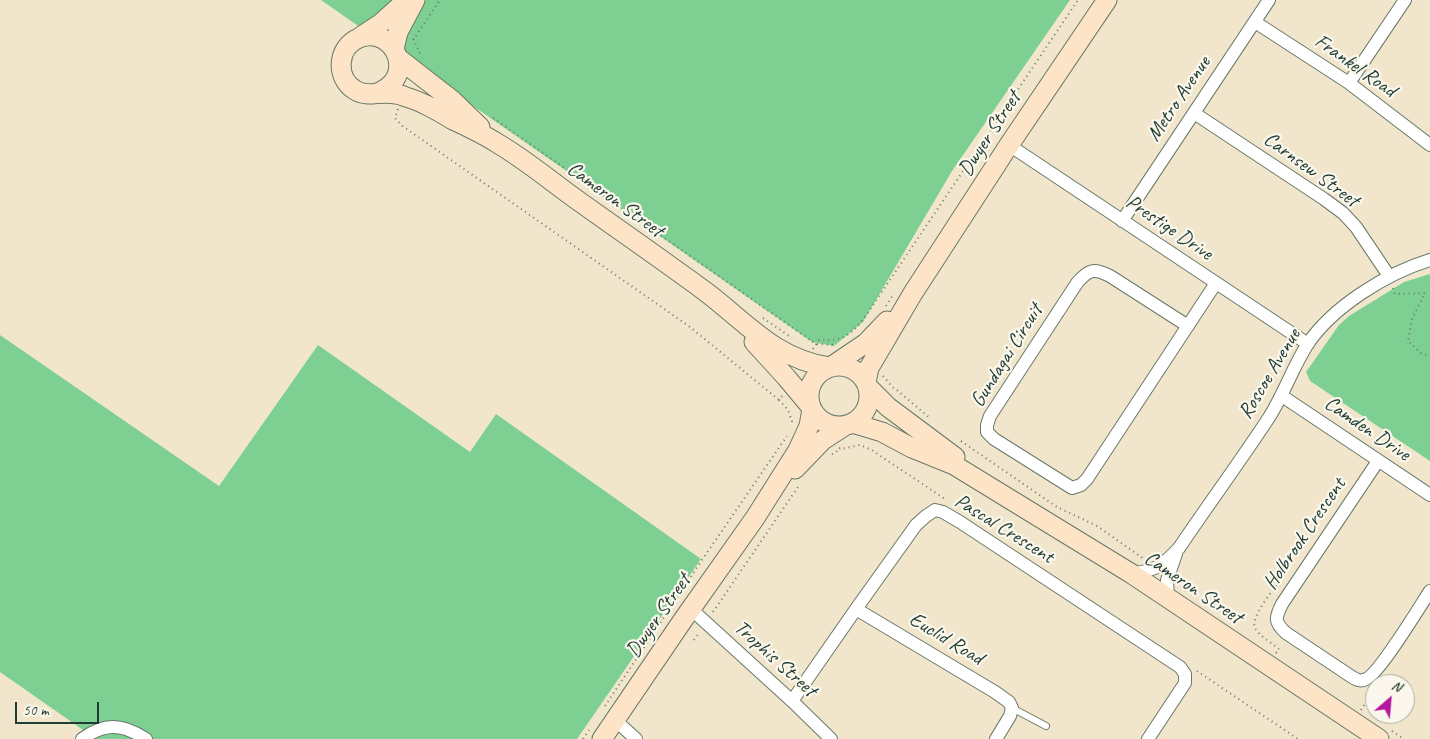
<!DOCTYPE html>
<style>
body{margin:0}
#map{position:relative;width:1430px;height:739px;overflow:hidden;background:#f1e6cb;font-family:Caveat,sans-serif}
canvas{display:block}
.north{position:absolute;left:1365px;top:674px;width:50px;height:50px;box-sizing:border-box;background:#fbf7ec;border:1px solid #a3ada2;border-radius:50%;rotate:27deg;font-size:14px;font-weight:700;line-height:20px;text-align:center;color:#1f3d34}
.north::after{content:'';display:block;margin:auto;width:18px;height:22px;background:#b5179e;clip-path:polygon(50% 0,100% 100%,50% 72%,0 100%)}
.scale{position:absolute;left:15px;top:702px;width:84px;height:22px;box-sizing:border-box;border:2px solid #1f3d34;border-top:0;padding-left:6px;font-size:15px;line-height:18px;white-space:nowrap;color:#1f3d34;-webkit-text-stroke:4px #fbf7ec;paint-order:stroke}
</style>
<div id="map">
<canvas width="1430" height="739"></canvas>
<div class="north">N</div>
<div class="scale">50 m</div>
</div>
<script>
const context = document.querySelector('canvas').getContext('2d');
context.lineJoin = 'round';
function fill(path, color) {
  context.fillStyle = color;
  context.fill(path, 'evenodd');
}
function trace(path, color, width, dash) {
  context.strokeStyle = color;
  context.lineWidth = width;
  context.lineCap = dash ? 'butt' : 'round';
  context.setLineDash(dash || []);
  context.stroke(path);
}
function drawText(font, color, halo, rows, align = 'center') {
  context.font = font + ' Caveat,sans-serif';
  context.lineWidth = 4.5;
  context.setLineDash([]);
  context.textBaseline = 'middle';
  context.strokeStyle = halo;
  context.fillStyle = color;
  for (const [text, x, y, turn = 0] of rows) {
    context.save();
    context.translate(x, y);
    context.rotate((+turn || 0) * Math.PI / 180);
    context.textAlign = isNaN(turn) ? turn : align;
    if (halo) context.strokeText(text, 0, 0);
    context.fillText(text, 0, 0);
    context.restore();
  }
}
const green = new Path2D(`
 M321,0h749l-118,171 -89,151 -29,24 -22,-4z
 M1430,274v187l-120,-80 -4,-9 33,-47 10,-9 55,-34z
 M0,335l219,151 99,-141 152,107 26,-38 205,145 -124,180h-481l-96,-67z`);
const path = new Path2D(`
 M413,39l9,18
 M413,40l27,-40
 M398,109l-3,9 6,7 289,202 89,73
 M493,118l323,226 20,1
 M980,146l8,5
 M1393,288l2,6 30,-1 -13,26 -4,22 14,13 8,1
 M886,306l7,-11
 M763,318l29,20
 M813,349l6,-9c25,2 33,-6 48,-26l211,-314
 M883,376l13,15
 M897,390l34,29
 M782,396l-3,4 9,10 5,14
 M961,441l96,66 40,19 47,33
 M839,448l2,1 19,-4 10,4 75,50
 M832,454l9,-5
 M1178,583l9,9
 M713,612l87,-128
 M694,640l5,-7
 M1276,653l3,-4c-7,-6 -20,-13 -24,-21 -5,-10 16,-35 23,-45
 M1197,671l101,68
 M605,706l97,-146 85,-124
 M1361,710l14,-21
 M1392,731l12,8
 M583,739l6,-9`);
const lane = new Path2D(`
 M1012,708l34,18`);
const street = new Path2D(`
 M1255,22l94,61 81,62
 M1349,83l56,-83
 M1194,113l130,86 19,14 13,14 33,49
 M1009,145l299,199
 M1122,221l147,-221
 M1188,326l-78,-50c-16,-8 -21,-7 -33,7l-87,133 -3,9v7l7,7 78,49 9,-3 6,-6 129,-196
 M1282,396l148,99
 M1378,461l-96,143c-7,14 -8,18 4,29l66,44c5,3 9,5 14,2 13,-5 54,-73 64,-88
 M1132,574c26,-5 29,-7 47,-26 29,-43 60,-85 89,-129 15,-23 24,-50 39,-74 25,-38 80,-72 123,-85
 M1168,598l-1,-18 9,-26
 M691,609l101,92 39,38
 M856,609l139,83 14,10 3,6 -2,8 -14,23
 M792,701l64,-92 60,-84 10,-9 9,-6 8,2 17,10 220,145 5,7v9l-37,56
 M615,720l21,19
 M82,739c23,-17 41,-15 64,0`);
const secondary = new Path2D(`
 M360,37l20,-13 27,-24
 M394,49l4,-17 17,-32
 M398,58l54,42 28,27
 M374,94c46,-14 20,-70 -15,-56 -22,9 -24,40 -4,52 12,8 26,1 40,4 4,0 8,2 11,3 17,5 32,14 47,23 15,7 30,14 44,23 29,17 55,39 83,59 42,30 84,59 126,90 41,31 69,67 123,75
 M754,342l32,35 25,30
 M809 396a30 30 0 1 1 60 0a30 30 0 1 1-60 0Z
 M832,366l34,-23 21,-22
 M866,382l3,-14 44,-75 96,-148 98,-145
 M868,387l20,20 67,50
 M852,423l30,9 30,16 42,17 178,109 247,165
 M795,469l28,-29 23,-15
 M602,739l81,-119 72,-102 43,-68 11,-24 3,-17`);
const streetNames = [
 ["Frankel Road",1355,66,35],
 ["Metro Avenue",1179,99,-56],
 ["Dwyer Street",990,134,-57],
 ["Carnsew Street",1311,170,36],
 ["Cameron Street",615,200,36],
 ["Prestige Drive",1169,228,34],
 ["Gundagai Circuit",1007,356,-58],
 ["Roscoe Avenue",1270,374,-59],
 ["Camden Drive",1367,429,34],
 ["Pascal Crescent",1004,529,32],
 ["Holbrook Crescent",1305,534,-56],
 ["Cameron Street",1193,588,34],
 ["Dwyer Street",659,616,-55],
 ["Euclid Road",946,639,31],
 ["Trophis Street",775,659,42]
];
fill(green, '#7dd092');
trace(lane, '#687869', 8);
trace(street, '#687869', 14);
trace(secondary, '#687869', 21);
trace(path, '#687869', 2, [1, 4]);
trace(lane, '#fff', 6);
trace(street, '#fff', 12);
trace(secondary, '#fee4c6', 19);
drawText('21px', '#1f3d34', '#fbf7ec', streetNames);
</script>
